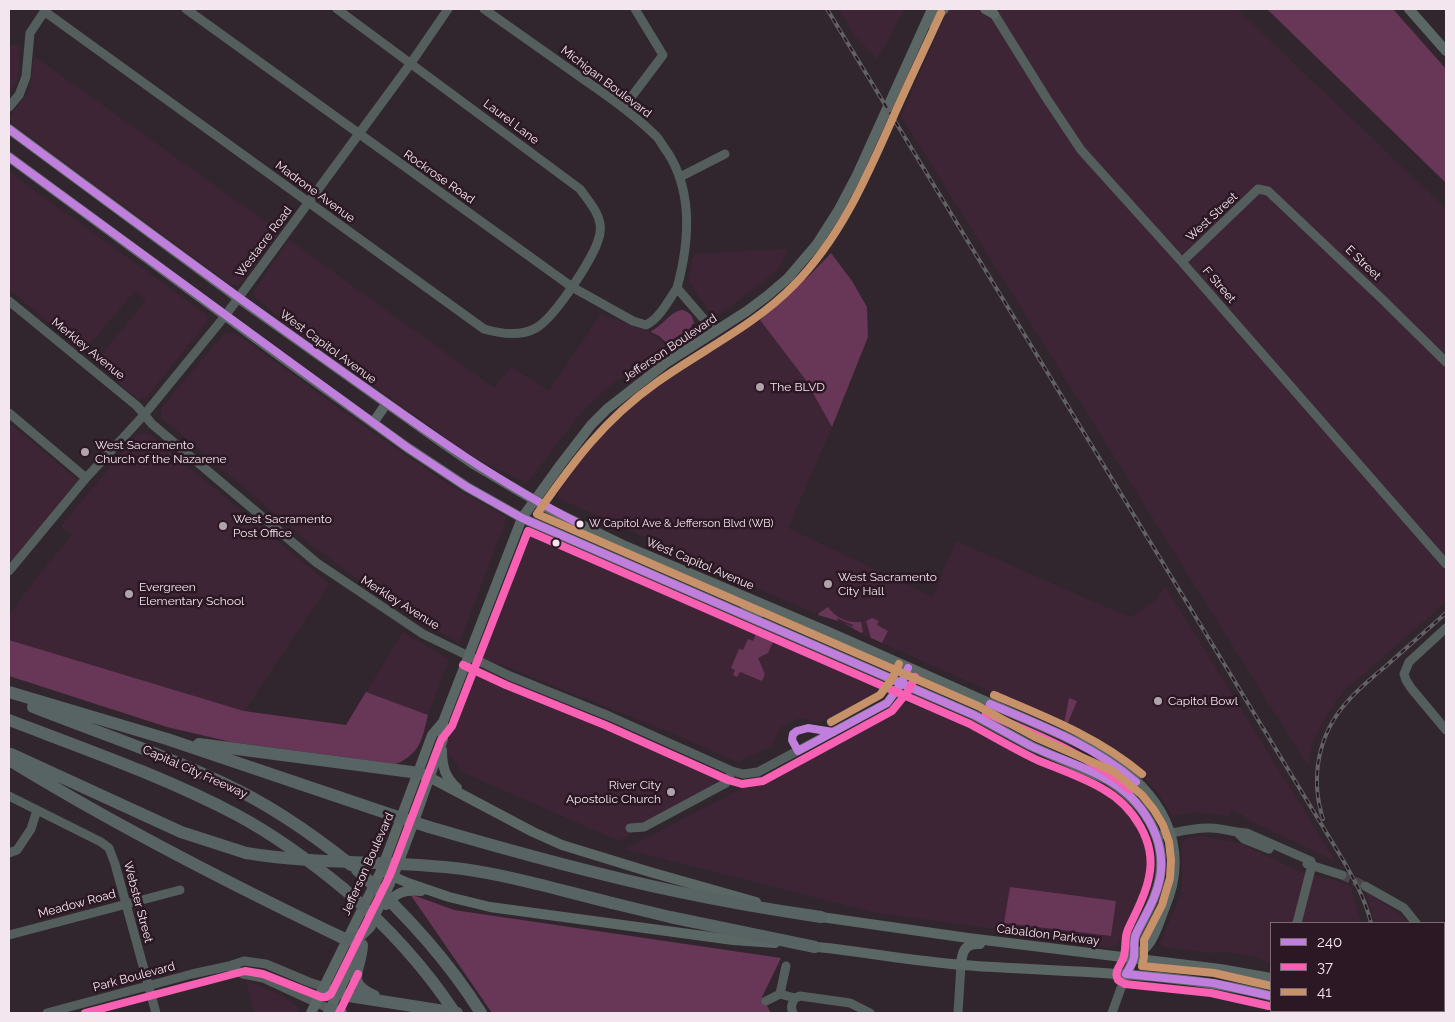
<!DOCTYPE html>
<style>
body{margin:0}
#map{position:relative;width:1455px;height:1022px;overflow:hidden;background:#31262d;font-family:Raleway,sans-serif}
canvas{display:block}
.frame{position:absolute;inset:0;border:10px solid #f4e6ee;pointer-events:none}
.legend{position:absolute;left:1270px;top:922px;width:175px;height:90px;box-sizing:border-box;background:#2c1824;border:1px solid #7c6a75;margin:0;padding:6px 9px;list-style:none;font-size:15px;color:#f4e6ee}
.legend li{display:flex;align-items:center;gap:10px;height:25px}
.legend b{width:25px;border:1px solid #7c6a75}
</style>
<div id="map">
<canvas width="1455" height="1022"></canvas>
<div class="frame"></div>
<ul class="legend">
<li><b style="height:6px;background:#c07fdc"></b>240</li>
<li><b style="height:6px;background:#f860b3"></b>37</li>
<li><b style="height:6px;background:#c7916a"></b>41</li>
</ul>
</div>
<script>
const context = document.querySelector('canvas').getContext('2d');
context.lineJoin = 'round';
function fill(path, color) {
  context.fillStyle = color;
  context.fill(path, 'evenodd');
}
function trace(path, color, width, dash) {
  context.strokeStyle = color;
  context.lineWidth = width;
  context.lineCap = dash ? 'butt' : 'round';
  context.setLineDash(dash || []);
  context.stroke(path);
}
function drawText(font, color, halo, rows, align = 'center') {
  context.font = font + ' Raleway,sans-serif';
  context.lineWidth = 5;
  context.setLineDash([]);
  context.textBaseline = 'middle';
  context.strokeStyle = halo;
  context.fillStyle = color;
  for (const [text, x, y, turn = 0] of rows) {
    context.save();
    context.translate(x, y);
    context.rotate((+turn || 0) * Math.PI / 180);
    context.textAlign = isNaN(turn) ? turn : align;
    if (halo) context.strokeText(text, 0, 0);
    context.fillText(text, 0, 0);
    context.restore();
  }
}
const built = new Path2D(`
 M839,9h66l-28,50 -23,-24z
 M948,9h289l209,200v393l-102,89 -8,10 -15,24 -8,16 -5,25 -407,-650z
 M9,44l11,3 -2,32 -9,15z
 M34,56l246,176 -40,52 -9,1 -218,-161 -3,-7 20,-28z
 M9,172l198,143v7l-60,75 -9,2 -43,-37 51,-61 -11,-10 -52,61 -74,-63z
 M289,240l205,148 17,-21 38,24 52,-77 48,18 18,14 -56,39 -27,24 -57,74 -54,-26 -188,-135 -30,-25 -1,-6z
 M788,249l-10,21 -55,42 -10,2 -8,-9 -17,-25 6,-26z
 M760,320l45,59 27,48 -44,101 145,69 23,-56 152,67 23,9 25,-17 9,-14 170,275 -88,-42 -4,-4 -11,-5 -3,6 -35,-4 -17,3 -4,2 -18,-28 -40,-37 -20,-14 -233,-104 -22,-12 -22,-8 -57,-24 -203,-92 1,-11 61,-76z
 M230,332l11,5 117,85 93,64 56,31 -48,127 -104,-67 -38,-28 -156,-132v-9l63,-74z
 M9,423l69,57 -69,84z
 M148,433l181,151 -85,127 -235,-71v-25l31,-42 32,-38 -11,-9 77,-92z
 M532,531l28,11 314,141 7,9 -7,8 -57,23 -15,-5 -7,2 -14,7 -10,19 -33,16 -66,-29 -188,-75 -3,-8 42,-114z
 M403,632l46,28 -21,55 -62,-23z
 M477,669l10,1 116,50 12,6 2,4 104,49 -102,62 -157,-69 -17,-24 27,-74z
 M907,703l23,8 173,76 24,16 12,15 8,25 2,35 -24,53 -9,15 -6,2 -39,-9 -195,-26 -251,-64z
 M1201,836l41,8 56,27 52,14 11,38h-90v41l-16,-7 -32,-6 -10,2 -50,-6 -3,-4 22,-51v-48l6,-6z
 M1366,891l41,29 2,3h-34z
 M1444,979l2,4v30h-66v-2h64z
 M246,980l37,16 15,11 -1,6h-43z`);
const green = new Path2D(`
 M1267,9h126l53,60v114z
 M831,253l21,28 15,26 1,30 -36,90 -27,-48 -45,-59 50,-45z
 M682,310c8,2 11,6 12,14h-2l-1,4 -24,15 -8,-7 -8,-4v-1c12,-5 18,-19 31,-21z
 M828,607c8,11 19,16 33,15l2,10 -2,1 -17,-10 9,4v-2l-16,-7 1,3 -20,-6 1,-2z
 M872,618l7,3 -2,4 11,6 -6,12 -11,-5 -5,-17z
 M756,634l17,8 -5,11 -10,5 7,16 -3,7 -22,-9 -3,5 -4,-2 2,-5 -4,-2 8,-19 4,1 5,-11 5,2z
 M9,640l235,71 102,14 20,-33 62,23c-6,24 -7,38 -32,49l-165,-22 -64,-15 -158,-51z
 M1069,698l8,3 -10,24 -3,-1z
 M1136,787l15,16 10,19c-6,-2 -20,-25 -28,-33z
 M1010,887l106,14 -5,35 -107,-13z
 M410,894l44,16 327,48 -19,39 9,16h-279z`);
const minorTunnel = new Path2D(`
 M1342,875l23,11`);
const minor = new Path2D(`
 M186,9l386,278 61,34 13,4c14,-7 22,-24 31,-37
 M484,9c34,24 68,48 102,72 25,17 50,35 71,56 4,5 7,11 11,16 26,41 21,91 9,135l38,44
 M991,9l56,90 34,51 101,112 264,302
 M44,11l440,318c17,5 36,8 52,-1 19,-11 61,-74 64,-95 3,-17 -11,-31 -20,-44l-243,-180
 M9,107l10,-12 7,-18 4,-44 16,-24
 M623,108l40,-53 -28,-46
 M680,177l45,-23
 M1182,262l76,-73 10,2 114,108 64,63
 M9,301l128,105 15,18 165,139 106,71 87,42 99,40 123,55 11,3 15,-2 129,-69 14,-19 7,-16
 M9,413l77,65
 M9,571l77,-93 58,-63 81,-99 186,-253 37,-54
 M1446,628l-37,34 -5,12 2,6 5,8 35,42
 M9,796l92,46 8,6 6,16 41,149
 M630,828l14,-1 82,-44 6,-12
 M1238,833l6,6 25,10
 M1156,836c19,-3 36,-9 55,-8 12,0 23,5 36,5l64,28 1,4 -15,58
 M9,853l8,-3 14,-21 6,-19
 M1307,864l35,11
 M1365,886l39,22 12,15
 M9,935l171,-45
 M229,966l14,8 20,4 67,31
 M1444,967l2,4
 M780,994l6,-28
 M766,1001l14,-7 15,4
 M47,1013l145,-39 37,-8 15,-5 22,3 43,18 30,10
 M793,1013c-3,-6 -1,-10 2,-15l5,-2 50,7 20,10
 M958,1013l3,-48
 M1112,1013l14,-39`);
const major = new Path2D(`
 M985,9l9,5
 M1409,9l37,42
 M928,23l16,-14
 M9,129l229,169 206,146 31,21 76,45 72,35 206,87 235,104c14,7 28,12 41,21 54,34 87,86 60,150 -5,12 -9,28 -17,38 -4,5 -10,9 -15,13
 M9,157l290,213 109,78 59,39 55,31 452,197 57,31 77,34c41,26 65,67 47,115 -5,15 -14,28 -20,42 -2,6 -1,13 -1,19 -1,6 -5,13 -8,18
 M373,423l13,-19
 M743,612l9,-1 9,1 5,-6
 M442,750c0,17 3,27 15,38
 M429,777l104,55 29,13 88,27 106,30
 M381,871l27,12 41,14 41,10 243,33 42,3
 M386,905c10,-13 20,-16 35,-14
 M814,916l154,22 252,31 51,9
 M372,922l21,-45 19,-50 31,-88v-17
 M809,946c51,5 102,15 154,19 103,8 208,5 308,31
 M961,965c1,-14 4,-22 19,-21
 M1318,1011l7,2
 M1354,1011l4,2
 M311,1013l70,-142 51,-136 11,-13 79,-204 39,-54 30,-39 16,-16 59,-46 81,-52 20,-15 21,-18 29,-34 21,-33 19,-36 75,-166
 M328,1013l29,-59`);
const highway = new Path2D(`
 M9,692l158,47 225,76
 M33,707c63,25 128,46 190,76 46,21 88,50 128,82
 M9,720c76,29 156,57 228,95 39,21 73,46 107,74
 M199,744l220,29 10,4
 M11,754l170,78 65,21
 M9,760c109,67 223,125 338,180 11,-1 16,-7 23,-14
 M429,827c82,24 165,47 250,65 47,10 94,18 142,25
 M612,903l58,14 145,30
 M362,945c-1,26 -19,37 12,51
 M339,992l10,4 108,17
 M330,1009l11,4`);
const rail = new Path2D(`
 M827,9l513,846c13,22 25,43 31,68
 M1323,819c-13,-41 -5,-85 24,-117 12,-14 26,-25 39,-36 20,-18 40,-35 60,-53
 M1371,1013v-2`);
const highwayBridge = new Path2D(`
 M392,815l37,12
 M246,853c72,12 145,7 217,16 50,7 100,22 149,34
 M357,870c47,42 90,89 124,143
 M344,889c42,36 80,77 111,124`);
const bus1 = new Path2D(`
 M9,129c108,80 217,160 327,238 79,56 157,113 244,157
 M9,157l399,291 59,39 55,31 452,197c19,10 38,21 57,31 25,12 53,20 77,34 34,19 59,59 52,98 -4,21 -15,37 -24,56 -3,8 -1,15 -2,23 -1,6 -5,12 -8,17l87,9 58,13
 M990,704c52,22 103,41 146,78
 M833,732l-25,-4 -11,3 -4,3 -1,6 6,11 89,-48 14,-19 7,-16`);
const bus2 = new Path2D(`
 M463,665l43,20 99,40 123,55 14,4 21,-3 129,-70 17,-21 6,-13
 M986,713c51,22 101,41 144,77
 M85,1013l160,-42 18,3 58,23h5l5,-3 59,-119 51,-135 11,-14 76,-195 442,193c22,12 44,25 67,36 22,9 46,17 66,29 30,17 54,53 46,88 -3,17 -11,31 -18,46 -8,15 -4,18 -7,33 -2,9 -11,14 -6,24l7,4 86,9 58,13
 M339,1013l19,-39`);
const bus3 = new Path2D(`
 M941,13c-15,33 -31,66 -46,100 -27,61 -53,123 -101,172 -40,41 -92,65 -138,98 -52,37 -83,79 -119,131l441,192 57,31 78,34 29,24 12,15 9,15 6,17 2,18 -1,18 -8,27 -18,35v17l-2,9 72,7 57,13
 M994,695c52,22 104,42 148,79
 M831,722l49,-27 12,-16 7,-15`);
const markers = [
 [760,387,5,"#b0a3aa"],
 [85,452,5,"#b0a3aa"],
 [580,524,4.5,"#f4e6ee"],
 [223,526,5,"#b0a3aa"],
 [556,543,4.5,"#f4e6ee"],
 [828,584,5,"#b0a3aa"],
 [129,594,5,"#b0a3aa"],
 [1158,701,5,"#b0a3aa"],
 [671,792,5,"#b0a3aa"]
];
const busNames = [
 ["W Capitol Ave & Jefferson Blvd (WB)",589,524]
];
const streetNames = [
 ["Michigan Boulevard",606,82,37],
 ["Laurel Lane",511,122,37],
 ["Rockrose Road",439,177,35],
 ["Madrone Avenue",315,192,36],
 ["West Street",1212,217,-43],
 ["Westacre Road",264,242,-53],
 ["E Street",1363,263,44],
 ["F Street",1219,285,49],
 ["West Capitol Avenue",328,347,36],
 ["Jefferson Boulevard",670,348,-34],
 ["Merkley Avenue",88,349,39],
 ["West Capitol Avenue",700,564,23],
 ["Merkley Avenue",400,603,32],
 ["Capital City Freeway",195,772,24],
 ["Jefferson Boulevard",368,864,-66],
 ["Webster Street",138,902,75],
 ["Meadow Road",77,904,-15],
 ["Cabaldon Parkway",1048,935,7],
 ["Park Boulevard",134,977,-15]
];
const poiNames = [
 ["The BLVD",770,387],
 ["West Sacramento",95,445],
 ["Church of the Nazarene",95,459],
 ["West Sacramento",233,519],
 ["Post Office",233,533],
 ["West Sacramento",838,577],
 ["City Hall",838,591],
 ["Evergreen",139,587],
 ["Elementary School",139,601],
 ["Capitol Bowl",1168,701],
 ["River City",661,785,"right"],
 ["Apostolic Church",661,799,"right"]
];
fill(built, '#3e2535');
fill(green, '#683656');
trace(minorTunnel, '#4e434a', 9, [9, 4.5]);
trace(minor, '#535e5d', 9);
trace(major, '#5a6765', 10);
trace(highway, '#586363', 12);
trace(rail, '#616264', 4);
trace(rail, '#2c1824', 2, [5.5]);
trace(highwayBridge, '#586363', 12);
trace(bus1, '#c07fdc', 8);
trace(bus2, '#f860b3', 8);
trace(bus3, '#c7916a', 8);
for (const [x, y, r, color] of markers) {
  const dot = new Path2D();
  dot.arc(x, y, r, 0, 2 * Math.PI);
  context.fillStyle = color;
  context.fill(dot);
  trace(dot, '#2c1824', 2);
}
drawText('11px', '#f4e6ee', '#2c1824', busNames, 'left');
drawText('12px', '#f4e6ee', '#2c1824', streetNames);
drawText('12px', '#f4e6ee', '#2c1824', poiNames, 'left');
</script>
